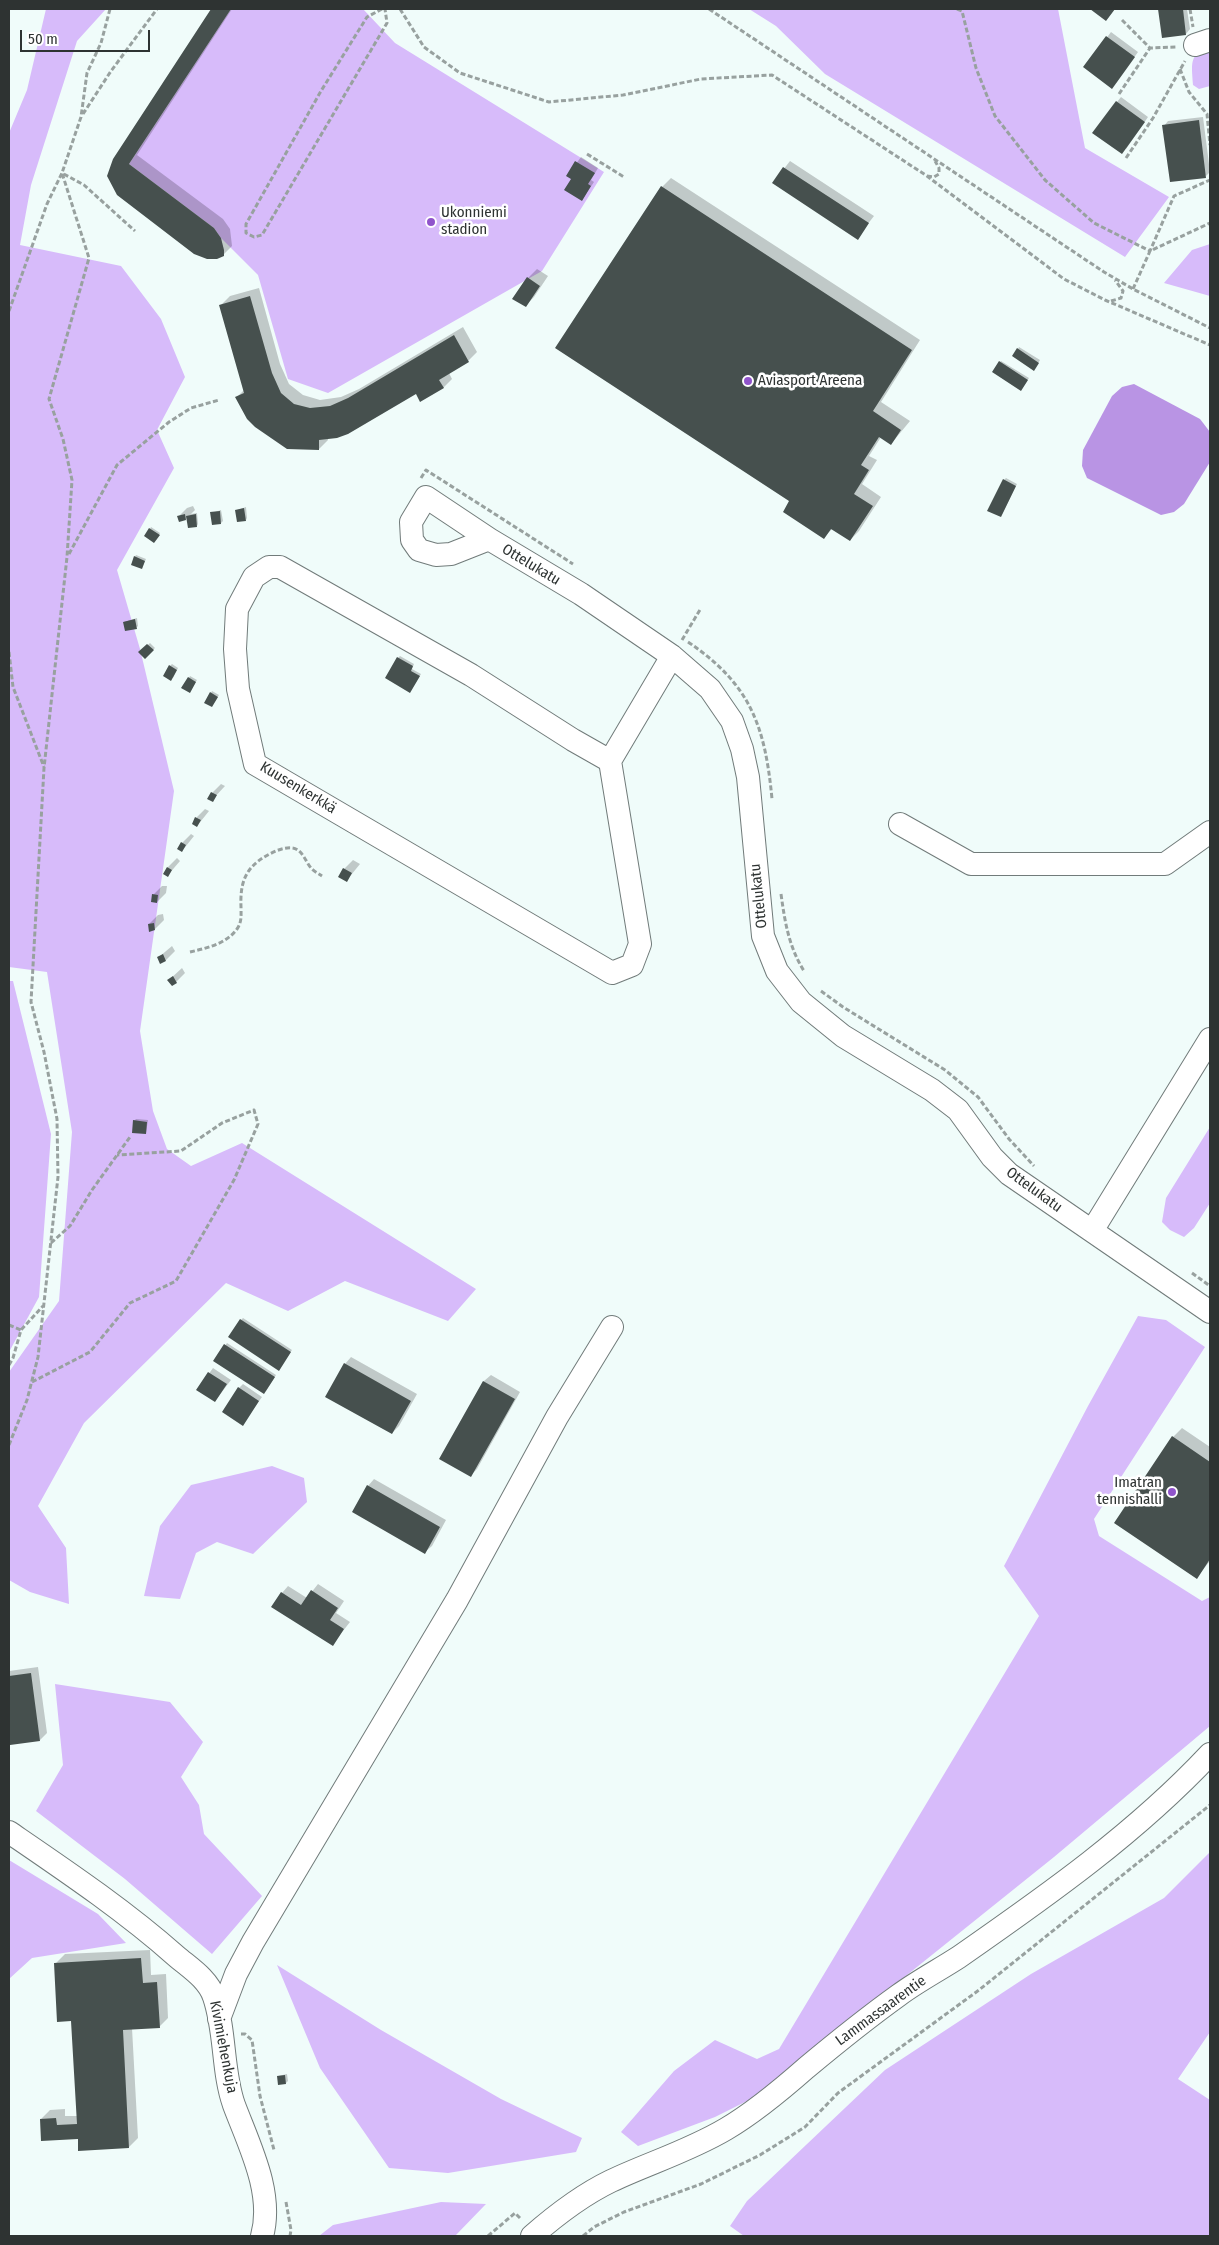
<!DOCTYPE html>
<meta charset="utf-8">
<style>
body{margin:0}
#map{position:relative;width:1219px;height:2245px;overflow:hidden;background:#f0fcfa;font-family:"Fira Sans Condensed",sans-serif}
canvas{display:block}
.frame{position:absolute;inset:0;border:10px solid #2e3332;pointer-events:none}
.scale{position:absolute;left:20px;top:30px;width:130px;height:22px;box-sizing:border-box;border:2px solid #2e3332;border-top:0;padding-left:6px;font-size:15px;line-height:18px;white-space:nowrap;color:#2e3332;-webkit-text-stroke:4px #fff;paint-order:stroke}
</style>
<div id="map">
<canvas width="1219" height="2245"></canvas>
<div class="frame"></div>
<div class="scale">50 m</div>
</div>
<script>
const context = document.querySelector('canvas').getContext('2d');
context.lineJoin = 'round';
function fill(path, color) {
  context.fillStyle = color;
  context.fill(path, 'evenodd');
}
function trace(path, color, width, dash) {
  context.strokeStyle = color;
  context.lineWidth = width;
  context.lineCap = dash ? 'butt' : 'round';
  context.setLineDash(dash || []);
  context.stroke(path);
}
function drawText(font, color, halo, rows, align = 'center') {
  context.font = font + ' "Fira Sans Condensed",sans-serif';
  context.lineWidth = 5;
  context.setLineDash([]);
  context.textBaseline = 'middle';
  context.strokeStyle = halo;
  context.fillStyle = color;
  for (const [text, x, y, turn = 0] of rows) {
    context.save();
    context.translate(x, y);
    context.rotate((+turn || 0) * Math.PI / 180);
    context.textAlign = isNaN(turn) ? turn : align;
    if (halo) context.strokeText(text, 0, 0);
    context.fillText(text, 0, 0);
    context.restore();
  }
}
const green = new Path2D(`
 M46,9h60l-29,32 -46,144 -11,60 101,21 40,53 24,58 -28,53 17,38 -57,102 23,79 34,142 -34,240 13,80 14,38 24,17 51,-23 234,146 -28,32 -103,-40 -57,30 -62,-28 -142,140 -46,83 28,42 3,56 -39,-12 -21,-12v-208l50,-71 13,-169 -25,-160 -38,-5v-834l18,-43z
 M231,9h132l32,34 209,129 -62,99 -214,122 -40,-14 -30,-104 -37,-37 -7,-10 -85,-64z
 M749,9h309l27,139 84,49 -44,60 -300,-183 -49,-48z
 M1210,46v40l-11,3 -6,-4c-1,-21 -5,-30 17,-39z
 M1210,244v52l-46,-13 28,-33z
 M9,981h4l38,153 -12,163 -30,55z
 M1210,1127v76l-16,25 -10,9 -14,-7 -8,-8 4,-24z
 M1138,1316l28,4 39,27 -111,172 5,17 103,65 8,-4v129l-156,131 -299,240 -40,20 -77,29 -17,-14 53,-61 41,-31 42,19 22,-10 260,-433 -35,-50 84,-160z
 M272,1466l32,12 3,24 -54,52 -36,-12 -21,11 -16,46 -36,-3 16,-70 31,-41z
 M55,1684l115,18 33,40 -22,35 18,28 5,29 58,62 -50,58 -87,-75 -89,-68 27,-46z
 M1210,1852v180l-32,47 32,21v136h-466l-14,-10 17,-25 138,-131 146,-96 133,-76z
 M9,1860l89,54 28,29 -94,15 -23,21z
 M277,1965l104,65 120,69 81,39 -6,14 -128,21 -59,-5 -69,-100z
 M441,2202l45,2 -31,32h-136l14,-11z`);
const water = new Path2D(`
 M1134,384l66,35 10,13v30l-26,42 -10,8 -13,3 -74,-37 -5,-12 1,-16 29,-54 10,-9z`);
const shadow = new Path2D(`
 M212,9h20l-95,146 86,64 7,10 2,17 -11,11 -107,-97z
 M1159,9h28l3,20 -4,5 -23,3z
 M1111,32l27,20 -22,31 -31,-16z
 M1121,97l27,20 -22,32 -9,-47z
 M1203,117l7,55 -4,4 -42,-50 4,-5z
 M581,157l17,11 -7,12 3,2 -12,18 -10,-21 -5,-3z
 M790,161l84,55 -17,22 -84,-55z
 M671,178l249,162 -39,62 29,19 -19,23 -10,-7 -12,19 8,4 -15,24 19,13 -22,34 -9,9 -17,-12 -9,9 -33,-36 -234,-153 105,-161z
 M537,269l11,7 -14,21 -9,9 3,-28z
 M259,288l21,76 9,20 14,11 17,5 21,-3 18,-8 104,-62 14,25 -9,9 -19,12 3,6 -9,9 -27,5 -88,45v2l-9,9 -82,-52 7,-7 -23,-85 9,-9z
 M1019,347l21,13 -4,7 -18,-18z
 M1001,361l28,17 -6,9 -23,-25z
 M1006,478l11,6 -15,30 2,-34z
 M193,506l2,4 -4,4 6,-1 1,11 -1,2 -9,-9 -2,2 -8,-2 9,-9z
 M246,507l1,11 -1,2 -9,-10z
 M221,510l2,11 -2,2 -9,-10z
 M151,527l9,6 -4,7 -6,-11z
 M136,555l10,4 -4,9 -7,-11z
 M137,618l1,8 -1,1 -13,-5z
 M150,643l5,5 -10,9 -5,-5z
 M400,656l14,8 -2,5 9,5 -10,16 -13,-32z
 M172,664l6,4 -5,10 -3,-12z
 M190,676l7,4 -6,10 -2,-12z
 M212,691l7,4 -6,9 -2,-11z
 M221,784l4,2 -13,14v-7z
 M205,809l4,2 -12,15 -1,-8z
 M191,834l3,2 -12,15v-8z
 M177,858l3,3 -12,14v-8z
 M353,860l7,4 -13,16 -3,-11z
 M162,886h5l-1,7 -9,9 -4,-7z
 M163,914l1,6 -9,9 -6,-5 9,-9z
 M172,946l3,5 -9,9 -7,-3z
 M182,968l3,5 -9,9 -7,-2z
 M136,1119l12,1 -2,13 -12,-12z
 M243,1318l49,32 -12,17 -39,-47z
 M227,1343l49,32 -10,16 -51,-31z
 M351,1357l66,37 -18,32 -7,7 -47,-69z
 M213,1368l18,12 -16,21 -17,-12z
 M491,1375l29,17 -43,77 -6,6 -30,-16 43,-78z
 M243,1384l19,13 -19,27 -4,-36z
 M1182,1428l28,19v114l-13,16 -24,-140z
 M374,1479l72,41 -14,26 -7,6 -57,-66z
 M318,1584l26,17 -8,12 14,9 -18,23 -50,-52 6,-7 19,12z
 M38,1667l9,66 -7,7 -29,3 -2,-16v-56z
 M150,1950l1,25 15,-1 2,44 -9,9 -27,1 6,110 -9,9 -50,-9 -38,-19 9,-9 15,-1v7h13l-5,-96 -17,-57 9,-9z
 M287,2074l1,7 -2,2 -8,-7z`);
const building = new Path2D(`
 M211,9h20l-102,155 85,64 7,10 3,12v6l-7,3h-10l-13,-5 -77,-59 -10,-19 6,-17z
 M1090,9h25l-9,12z
 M1158,9h25l3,26 -24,3z
 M1106,36l29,21 -23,32 -29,-22z
 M1116,101l29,21 -23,32 -30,-21z
 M1199,120l7,58 -36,4 -8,-57z
 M575,161l20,12 -7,11 3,2 -9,15 -18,-11 7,-11 -5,-3z
 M783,167l86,56 -11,17 -86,-57z
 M661,186l251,164 -39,61 28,19 -10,15 -12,-8 -18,28 8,5 -15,24 19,12 -23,35 -19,-12 -7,10 -41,-27 6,-11 -234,-153z
 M527,277l13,9 -14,21 -14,-8z
 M250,296l22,77 9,20 13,11 16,4 20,-2 18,-8 106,-63 15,27 -30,18 5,8 -24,14 -4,-8 -68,40 -11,4 -18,2v10l-32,-1 -32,-22 -8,-8 -12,-22 9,-4 -25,-88z
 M1017,348l22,15 -5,8 -22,-15z
 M999,361l29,19 -7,11 -29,-19z
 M1003,479l13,7 -15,31 -14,-6z
 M244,508l2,13 -9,1 -2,-12z
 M220,511l1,13 -9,1 -2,-13z
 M185,514l1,6 -7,2 -2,-6z
 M196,514l1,13 -9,1 -2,-12z
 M149,528l11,7 -6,8 -10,-7z
 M134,556l11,5 -3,8 -11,-4z
 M135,619l2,10 -12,2 -2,-9z
 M147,644l7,6 -9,9 -7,-7z
 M397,657l16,9 -2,5 9,5 -10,17 -25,-15z
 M169,665l8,5 -6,11 -8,-5z
 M188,677l8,5 -6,11 -9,-5z
 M210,692l8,5 -6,10 -8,-4z
 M211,792l6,3 -4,7 -6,-3z
 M195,817l6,3 -4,7 -5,-3z
 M181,842l5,3 -4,7 -5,-3z
 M167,867l5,3 -4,7 -5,-3z
 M343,868l9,5 -5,9 -9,-5z
 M152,894l6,1 -1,8 -6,-1z
 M154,923l1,7 -6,2 -1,-8z
 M163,954l3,7 -6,3 -3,-7z
 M173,976l4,7 -5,3 -5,-6z
 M133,1120l14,2 -1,12 -14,-1z
 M240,1319l51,33 -12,19 -51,-34z
 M224,1344l51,33 -11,17 -51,-33z
 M344,1363l67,38 -19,33 -67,-37z
 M208,1372l19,12 -12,18 -19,-12z
 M483,1381l32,18 -44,78 -32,-18z
 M238,1387l21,14 -16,25 -21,-14z
 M1172,1436l38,26v97l-13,20 -83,-56z
 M367,1485l73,42 -15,27 -73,-42z
 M311,1590l27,18 -8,12 14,9 -11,17 -62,-39 10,-15 20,13z
 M31,1673l9,68 -30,4 -1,-69z
 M141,1958l2,25 14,-1 3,46 -37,2 6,118 -51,3v-12l-37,2 -1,-22 16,-1 1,7 20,-1 -6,-103 -14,1 -3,-59z
 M285,2075l1,9 -8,1 -1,-9z`);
const path = new Path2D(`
 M382,9l-15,8 -46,74 -75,133v9l8,4 8,-2 125,-212 -2,-14
 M400,9l24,38 36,26 89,29 74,-7 78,-16 71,-4 155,101 137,103 41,21 105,45
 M709,9l395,263 29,17 77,39
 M957,9l5,2 14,57 19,48 50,64 49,43 56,28 24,-55 36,-16
 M1190,9l3,18
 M1122,20l28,28 27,-1
 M1180,69l9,23 18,22 3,31
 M1119,94l31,-46
 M83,114l28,-43 46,-62
 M587,154l37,23
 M1126,158l27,-40 32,-57
 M927,176l7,1 5,-3v-6l-4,-7
 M1133,289l17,-38 60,-28
 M1111,301l10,-3 2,-7 -8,-11
 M9,311l38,-107 15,-31 22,12 51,46
 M421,478l5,-8 147,94
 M69,554l48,-89 52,-43 22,-14 28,-8
 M682,640l19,-32
 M688,642c62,42 77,83 84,157
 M9,652l4,35 31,80
 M781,894c4,29 8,53 23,77
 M190,952c17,-4 36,-8 47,-23 5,-7 4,-14 4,-22 -1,-24 4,-39 25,-51 7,-4 17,-9 26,-8 11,1 13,14 20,21 3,3 7,5 10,7
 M821,991l22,16 102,63 33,27 31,42 25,27
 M51,1243l19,-17 22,-36 38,-53
 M1192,1273l18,13
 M9,1325l12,5
 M9,1365l4,-7 8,-28 22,-24
 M32,1382l58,-30 40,-49 46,-22 58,-101 24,-56 -4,-14 -32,13 -41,28 -64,4
 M9,1445l18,-45 11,-43 20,-180 -1,-58 -13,-67 -13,-50 13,-234 23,-211 5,-77 -9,-41 -14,-40 40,-141 -27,-85 19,-56 6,-44 14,-30 9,-34
 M241,2034h4l7,6 8,56 14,54
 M286,2202l5,28 -1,6
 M488,2236l27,-23 6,6
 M583,2236l11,-9 30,-15 77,-28 59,-29 45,-28 33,-34 141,-103 231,-185`);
const minor = new Path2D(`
 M1195,45l15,-5
 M489,539l-38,15 -15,1 -17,-5 -7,-10 -1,-18 15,-25 63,42 92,55 91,62 38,33 22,32 10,28 6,28 15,159 14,35 24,31 42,34 89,54 26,20 34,47 17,17 201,138
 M269,567h11l191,108 102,65 37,21 30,183 -8,21 -20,8 -357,-209 -17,-75 -3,-40 2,-40 17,-32z
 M610,761l62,-105
 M900,824l71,40h194l45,-32
 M1092,1231l118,-192
 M9,1832c57,39 115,78 167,124 14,12 32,23 38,41 12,35 8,74 20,108 15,40 40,88 28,131
 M219,2019l17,-45 17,-32 204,-342 100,-183 55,-90
 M532,2236c24,-21 50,-41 79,-55 38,-18 78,-30 115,-52 29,-17 55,-39 80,-61 30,-25 61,-50 93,-73 19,-14 40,-25 60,-38 89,-62 177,-124 251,-203`);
const markers = [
 [431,222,5,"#9054cb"],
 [748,381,5,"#9054cb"],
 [1172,1492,5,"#9054cb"]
];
const poiNames = [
 ["Ukonniemi",441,213],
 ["stadion",441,230],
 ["Aviasport Areena",758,381],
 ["Imatran",1162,1483,"right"],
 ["tennishalli",1162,1500,"right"]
];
const streetNames = [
 ["Ottelukatu",531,565,31],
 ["Kuusenkerkkä",298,788,31],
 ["Ottelukatu",759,896,-96],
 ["Ottelukatu",1034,1190,36],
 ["Lammassaarentie",881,2011,-36],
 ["Kivimiehenkuja",223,2047,79]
];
fill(green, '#d7bbfa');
fill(water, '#b994e4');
fill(shadow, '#0003');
fill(building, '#46504e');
trace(minor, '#717b7a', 24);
trace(path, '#98a19f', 3, [5, 2.5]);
trace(minor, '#fff', 22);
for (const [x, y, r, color] of markers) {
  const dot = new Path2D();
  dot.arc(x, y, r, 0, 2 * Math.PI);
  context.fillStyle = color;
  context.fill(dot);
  trace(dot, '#fff', 2);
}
drawText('15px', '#2e3332', '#fff', poiNames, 'left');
drawText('15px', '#2e3332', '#fff', streetNames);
</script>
